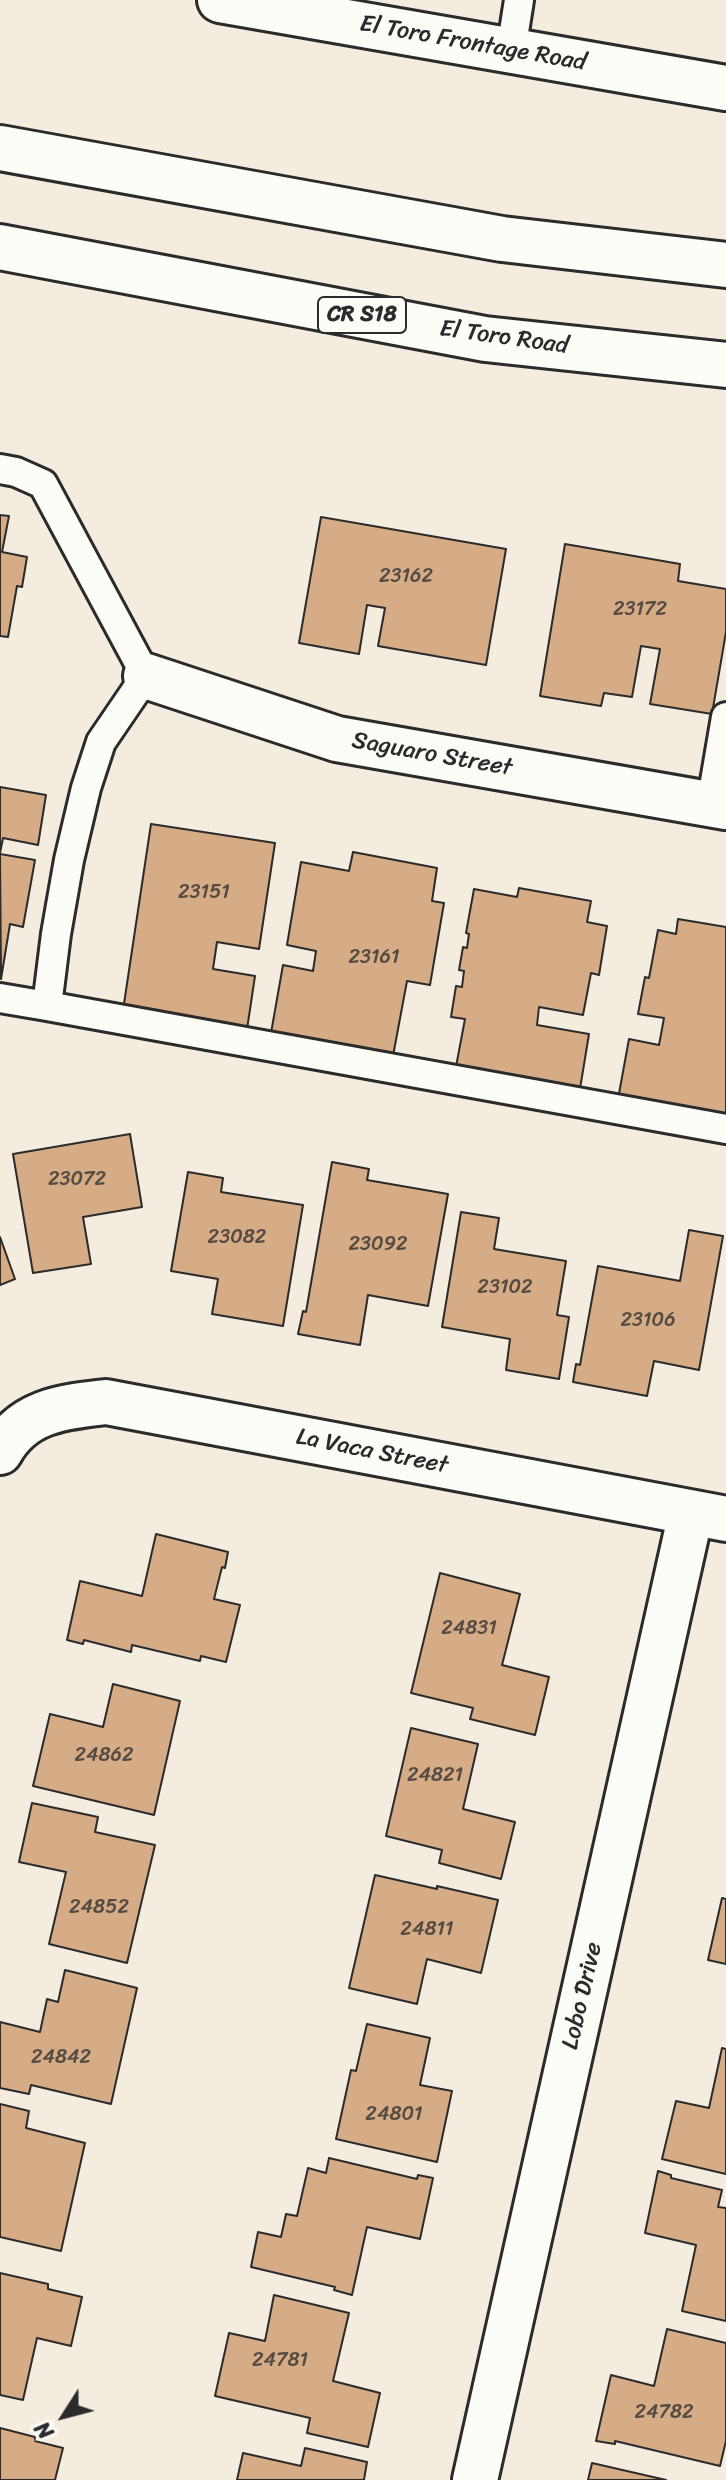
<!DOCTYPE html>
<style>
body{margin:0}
#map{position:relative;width:726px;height:2480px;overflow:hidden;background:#f5ece0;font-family:Sriracha,sans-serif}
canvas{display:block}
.north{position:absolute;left:24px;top:2376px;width:80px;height:80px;-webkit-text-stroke:6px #fdfcf7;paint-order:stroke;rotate:234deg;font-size:22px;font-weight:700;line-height:32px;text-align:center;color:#2b2b2b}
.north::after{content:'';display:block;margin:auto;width:28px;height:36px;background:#2b2b2b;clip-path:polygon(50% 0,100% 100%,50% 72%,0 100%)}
</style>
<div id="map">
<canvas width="726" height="2480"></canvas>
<div class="north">N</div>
</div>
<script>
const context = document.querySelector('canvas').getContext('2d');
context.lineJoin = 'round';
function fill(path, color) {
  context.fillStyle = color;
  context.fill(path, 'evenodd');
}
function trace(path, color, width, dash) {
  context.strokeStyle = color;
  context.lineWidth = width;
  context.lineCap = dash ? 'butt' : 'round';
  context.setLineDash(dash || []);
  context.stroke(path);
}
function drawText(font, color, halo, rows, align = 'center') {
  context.font = font + ' Sriracha,sans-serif';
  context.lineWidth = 8;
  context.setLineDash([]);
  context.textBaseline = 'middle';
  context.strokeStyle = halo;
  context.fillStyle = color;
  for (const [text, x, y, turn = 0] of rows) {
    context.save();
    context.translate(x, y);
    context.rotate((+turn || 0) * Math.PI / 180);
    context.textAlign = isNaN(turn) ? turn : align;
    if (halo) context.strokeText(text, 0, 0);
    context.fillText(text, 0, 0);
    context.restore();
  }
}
const building = new Path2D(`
 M0,515l9,1 -7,36 25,5 -5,30 -5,-1 -9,51 -8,-1z
 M321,517l185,32 -20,116 -108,-19 7,-38 -18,-3 -8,49 -60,-11z
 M565,544l115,20 -2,17 48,8v43l-14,82 -62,-10 10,-55 -19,-3 -9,51 -28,-4 -3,13 -61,-10z
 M0,787l46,8 -8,50 -35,-7 -3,15z
 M151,824l124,19 -16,106 -42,-7 -4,27 42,7 -9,60 -124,-19z
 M353,852l84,16 -5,33 12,2 -14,82 -23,-4 -14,75 -122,-23 12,-68 30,6 3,-20 -29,-6 14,-83 48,9z
 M0,854l35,6 -12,67 -13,-3 -9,55z
 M519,888l72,13 -4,21 20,4 -8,49 -8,-2 -8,42 -44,-8 -2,18 52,9 -10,61 -124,-23 10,-53 -14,-2 5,-31 6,1 2,-16 -5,-1 4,-23 4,1 2,-14 -3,-1 8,-44 43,8z
 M678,919l48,8v193l-108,-21 11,-60 30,6 5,-27 -26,-4 7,-37 4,1 9,-48 18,4z
 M130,1134l12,73 -59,10 8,47 -58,9 -20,-119z
 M332,1162l37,7 -2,11 81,14 -20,112 -60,-11 -8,50 -62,-11 5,-23 3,1z
 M188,1172l35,6 -2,14 82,13 -20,121 -71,-12 6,-35 -47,-8z
 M461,1212l38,6 -5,31 72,12 -9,54 12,2 -10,62 -53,-9 4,-31 -68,-12z
 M689,1230l34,6 -24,134 -45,-9 -7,35 -74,-14 3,-18 4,1 18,-99 82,15z
 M0,1237l15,42 -15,6z
 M156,1534l72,18 -3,16 -3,-1 -8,32 26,6 -14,57 -25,-6 -1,5 -68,-16 -1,7 -47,-12 -1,4 -16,-4 13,-59 62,15z
 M440,1573l80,21 -18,71 47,12 -14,58 -65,-16 3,-11 -62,-15z
 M113,1684l67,17 -26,114 -121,-29 17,-72 53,13z
 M411,1728l67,16 -15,65 52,13 -14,57 -62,-16 3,-13 -56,-14z
 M32,1803l66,14 -3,15 60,13 -28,118 -78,-19 17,-72 -47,-10z
 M375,1875l62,14v-3l61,14 -17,73 -54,-14 -10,45 -68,-16z
 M722,1898l4,1v65l-18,-4z
 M65,1970l72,18 -26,116 -80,-19 -2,9 -29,-6v-66l40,10 7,-33 11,3z
 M367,2024l63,14 -10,47 32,6 -15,71 -101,-23 15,-69 5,1z
 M722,2048l4,1v125l-64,-15 14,-58 33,7z
 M0,2104l29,7 -3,17 59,15 -24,108 -61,-14z
 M329,2158l88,21 1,-4 15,3 -13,61 -53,-12 -15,68 -18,-5 1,-3 -84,-20 7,-35 23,5 5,-23 11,2 11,-48 18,5z
 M658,2171l13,4v3l51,12 -4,17 8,1v113l-44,-10 14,-66 -51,-12z
 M0,2273l48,11v5l34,8 -11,49 -34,-8 -14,62 -23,-5z
 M274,2295l75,18 -16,68 47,12 -12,54 -61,-14 3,-15 -95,-22 14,-63 36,8z
 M667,2329l59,14v98l-6,25 -105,-25v3l-19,-3 15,-66 43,11z
 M0,2428l35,9v4l28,7 -8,32h-55z
 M305,2448l62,14 -3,18h-127l6,-27 58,13z
 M592,2463l74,17h-78z`);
const lane = new Path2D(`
 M511,51l8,-51
 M0,469l16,3 27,12 103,192 -45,66 -15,46 -17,72 -13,74 -9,72 679,123
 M711,805l15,-88
 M0,998l47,8`);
const street = new Path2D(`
 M220,0l506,88
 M146,676l191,63 389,68
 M0,1452c23,-42 64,-45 106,-50l620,117
 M475,2480l216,-967`);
const primary = new Path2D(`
 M0,148l502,91 224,26
 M0,247l485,92 241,26`);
const numberNames = [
 ["23162",406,577],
 ["23172",640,610],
 ["23151",204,893],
 ["23161",374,958],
 ["23072",77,1180],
 ["23082",237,1238],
 ["23092",378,1245],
 ["23102",505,1288],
 ["23106",648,1321],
 ["24831",469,1629],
 ["24862",104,1756],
 ["24821",435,1776],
 ["24852",99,1908],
 ["24811",427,1930],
 ["24842",61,2058],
 ["24801",394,2115],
 ["24781",280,2361],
 ["24782",664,2413]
];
const shields = [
 [362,315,88]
];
const shieldNames = [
 ["CR S18",362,315]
];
const streetNames = [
 ["El Toro Frontage Road",473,44,10],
 ["El Toro Road",504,338,8],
 ["Saguaro Street",432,755,10],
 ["La Vaca Street",372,1452,11],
 ["Lobo Drive",583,1996,-77]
];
fill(building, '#d5ac86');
trace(building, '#2b2b2b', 2);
trace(lane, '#2b2b2b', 34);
trace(street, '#2b2b2b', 50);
trace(primary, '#2b2b2b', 50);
trace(lane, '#fdfcf7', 28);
trace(street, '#fdfcf7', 44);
trace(primary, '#fdfcf7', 44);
drawText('20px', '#564b42', null, numberNames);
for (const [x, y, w] of shields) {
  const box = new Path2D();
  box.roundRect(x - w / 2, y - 18, w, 36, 6);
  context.fillStyle = '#fdfcf7';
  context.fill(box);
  trace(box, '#2b2b2b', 2);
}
drawText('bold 22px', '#2b2b2b', null, shieldNames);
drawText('24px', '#2b2b2b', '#fdfcf7', streetNames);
</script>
